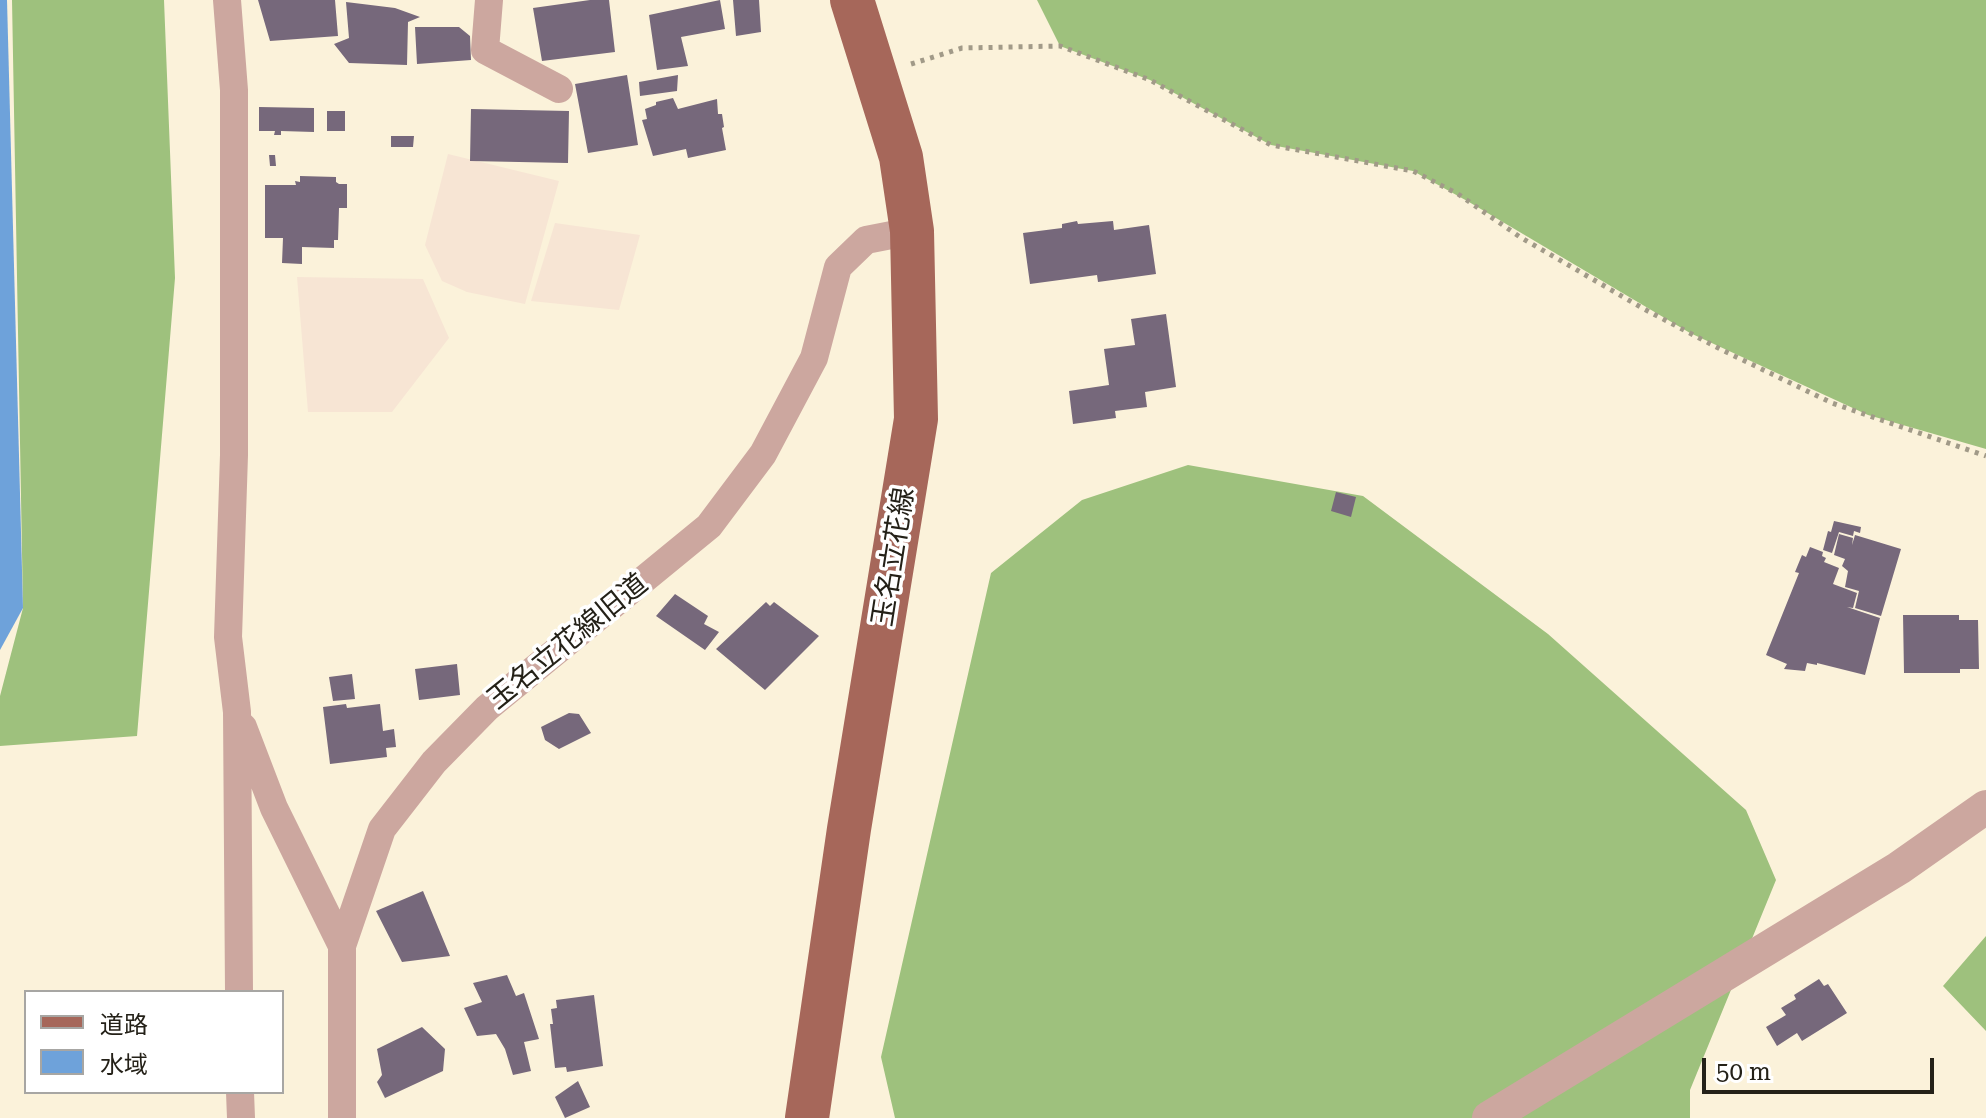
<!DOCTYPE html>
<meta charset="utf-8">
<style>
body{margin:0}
#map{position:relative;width:1986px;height:1118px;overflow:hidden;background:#fbf2da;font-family:"Roboto Serif","Noto Sans JP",serif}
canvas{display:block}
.legend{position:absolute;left:24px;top:990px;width:260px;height:104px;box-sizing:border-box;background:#fff;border:2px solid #a7a6a3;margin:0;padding:10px 14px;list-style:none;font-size:24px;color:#242118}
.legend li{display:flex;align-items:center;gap:16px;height:40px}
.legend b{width:40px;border:2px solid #a7a6a3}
.scale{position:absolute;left:1702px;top:1058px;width:232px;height:36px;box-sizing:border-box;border:4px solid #242118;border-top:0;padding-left:10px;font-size:24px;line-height:28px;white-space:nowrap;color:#242118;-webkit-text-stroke:6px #fff;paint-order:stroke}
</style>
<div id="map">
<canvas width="1986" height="1118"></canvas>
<ul class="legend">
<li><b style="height:10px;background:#a6675a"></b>道路</li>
<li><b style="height:22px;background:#6ea2da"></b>水域</li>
</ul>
<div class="scale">50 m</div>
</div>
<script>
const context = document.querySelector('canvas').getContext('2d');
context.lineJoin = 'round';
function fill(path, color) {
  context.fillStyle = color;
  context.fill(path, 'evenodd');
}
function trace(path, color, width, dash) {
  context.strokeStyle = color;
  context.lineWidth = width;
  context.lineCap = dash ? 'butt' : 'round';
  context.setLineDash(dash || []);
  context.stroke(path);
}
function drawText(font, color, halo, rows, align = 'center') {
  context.font = font + ' "Roboto Serif","Noto Sans JP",serif';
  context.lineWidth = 7;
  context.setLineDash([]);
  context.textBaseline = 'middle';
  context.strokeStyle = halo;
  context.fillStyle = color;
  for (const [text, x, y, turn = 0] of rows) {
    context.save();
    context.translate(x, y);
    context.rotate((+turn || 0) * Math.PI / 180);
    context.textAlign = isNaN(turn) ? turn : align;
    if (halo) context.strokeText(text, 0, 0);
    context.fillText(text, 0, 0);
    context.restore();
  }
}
const education = new Path2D(`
 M448,154l111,27 -34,123 -58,-12 -25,-11 -17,-36z
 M555,223l85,12 -21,75 -88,-9z
 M297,277l126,2 26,59 -57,74h-84z`);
const forest = new Path2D(`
 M12,0h152l11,278 -38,458 -137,10v-50l23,-88z
 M1037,0h949v449l-118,-34 -178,-82 -221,-131 -56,-31 -142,-26 -121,-65 -90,-34z
 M1188,465l175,31 185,138 198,176 30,70 -86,210v28h-795l-14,-61 110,-484 91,-73z
 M1986,936v95l-43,-45z`);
const water = new Path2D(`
 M0,0h7l16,608 -23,42z`);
const building = new Path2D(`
 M258,0h77l3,36 -68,5z
 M590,0h19l6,52 -73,9 -9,-53z
 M720,0l5,29 -44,8 7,29 -31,4 -8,-55z
 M733,0h26l2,32 -25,4z
 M346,2l49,6 25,9 -12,5 -1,43 -58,-2 -15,-19 15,-6z
 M415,27h44l11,9 1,24 -54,4z
 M627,75l11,70 -50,8 -13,-69z
 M678,75l-1,16 -37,5 -1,-14z
 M673,98l5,11 39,-10 1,15h4l2,13 -2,1 4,22 -38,8 -2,-9 -33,7 -11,-36 5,-1 -2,-10 11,-4v-3z
 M259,107l55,1v24l-33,-1v4h-7l1,-4h-16z
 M471,109l98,2 -1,52 -98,-2z
 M327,111h18v20h-18z
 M391,136h23l-1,11h-22z
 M269,155h6l1,11h-6z
 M300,176l36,1v5l3,2h8v24h-8l-1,32h-4v8l-32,-1v17l-20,-1 1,-25h-18v-53h31l-1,-4 5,1z
 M1077,221l1,3 35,-3 1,9 35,-5 7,49 -58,8 -1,-7 -67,9 -7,-51 39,-5v-4z
 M1166,314l10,73 -31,5 2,15 -32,4 1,7 -43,6 -4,-33 40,-6 -5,-36 31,-4 -4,-26z
 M1336,492l20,5 -5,20 -20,-6z
 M1834,521l27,6 -1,6 -6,-2 -1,5 -14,-4 -7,21 -9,-3 5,-19 3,1z
 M1839,534l14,4 -1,7 3,-10 46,14 -20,67 -26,-8 4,-17 -14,-4 3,-16 -6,-5 3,-7 -11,-4z
 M1810,547l13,5 -1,4 4,2 -2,4 15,6 -6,16 24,9 -4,15 -6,-1 33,11 -15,57 -48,-12v2l-10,-2 -2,8 -21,-2 3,-5 -21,-9 33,-82 -4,-1 7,-17 4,2z
 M675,594l33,22 -4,8 15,8 -14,18 -49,-34z
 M766,602l4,4 4,-4 45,34 -54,54 -49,-41z
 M1903,615h56v5h19l1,49h-19v4h-56z
 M457,664l3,31 -41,5 -4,-31z
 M352,674l3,25 -22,2 -4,-24z
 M346,704l1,4 33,-4 3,27 11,-2 2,18 -10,1 1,9 -57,7 -7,-57z
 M569,713l10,1 12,19 -32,16 -14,-9 -4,-13z
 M423,891l27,65 -48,6 -26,-51z
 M507,975l9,21 8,-3 15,46 -15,3 7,29 -18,4 -8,-26 -9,-15 -19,2 -13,-28 18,-6 -9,-19z
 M1819,979l5,7 4,-2 19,29 -45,28 -5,-8 -20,13 -11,-19 20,-12 -5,-7 15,-9 -2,-4z
 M594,995l9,71 -36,6 -1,-5 -11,1 -5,-44h3l-2,-15 6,-1 -1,-8z
 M422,1027l23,22 -2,22 -58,27 -8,-16 5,-7 -5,-26z
 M578,1081l12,26 -25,11 -10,-21z`);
const path = new Path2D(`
 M911,64l51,-16 98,-2 90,34 121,65 142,26 45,23 62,43 124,72 78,41 110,53 154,53`);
const minor = new Path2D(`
 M227,0l7,90v365l-6,182 9,75 2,280
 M489,0l-4,50 74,39
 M243,727l31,81 68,138
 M240,1092l1,26
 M342,1118v-172l40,-117 52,-67 53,-54 222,-182 54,-72 51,-96 24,-91 28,-27 46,-9`);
const tertiary = new Path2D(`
 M1489,1118l410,-250 87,-61`);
const primary = new Path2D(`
 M807,1118l42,-289 67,-410 -4,-188 -11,-74 -49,-157`);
const streetNames = [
 ["玉名立花線",894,557,-81],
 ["玉名立花線旧道",568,642,-39]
];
fill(education, '#f7e5d4');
fill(forest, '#9ec17d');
fill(water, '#6ea2da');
fill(building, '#76687b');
trace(path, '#a19a88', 5, [4, 6]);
trace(minor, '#cca79f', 28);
trace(tertiary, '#cca79f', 34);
trace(primary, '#a6675a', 44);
drawText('28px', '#242118', '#fff', streetNames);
</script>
